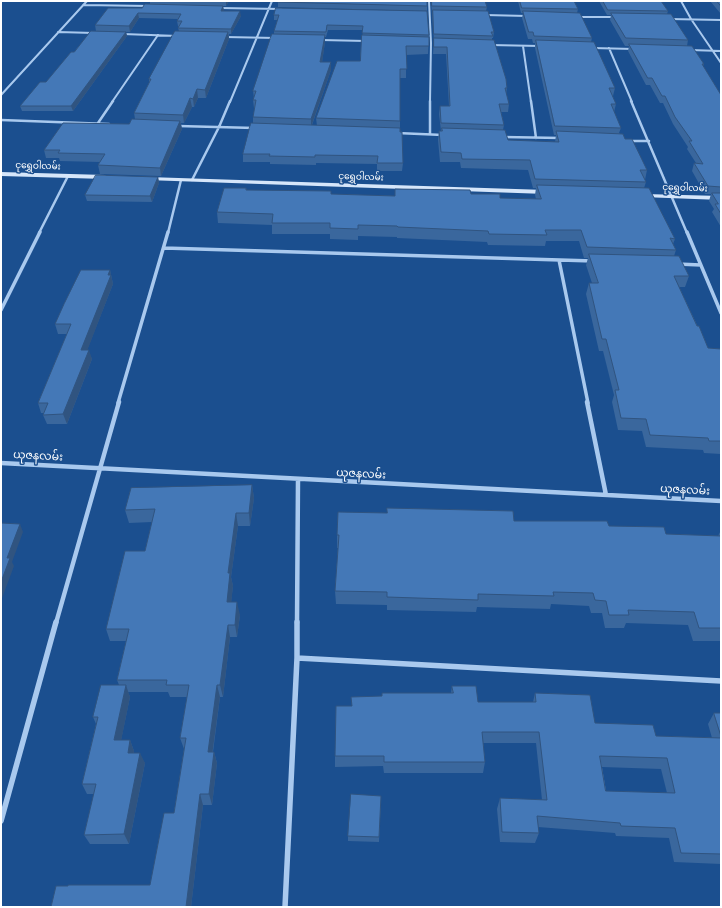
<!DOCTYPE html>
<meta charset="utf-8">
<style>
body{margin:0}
#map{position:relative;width:722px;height:908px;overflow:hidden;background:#1b4f8f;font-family:Figtree,sans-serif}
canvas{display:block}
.frame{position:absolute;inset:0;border:2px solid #fff;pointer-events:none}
</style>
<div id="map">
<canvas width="722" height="908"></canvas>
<div class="frame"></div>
</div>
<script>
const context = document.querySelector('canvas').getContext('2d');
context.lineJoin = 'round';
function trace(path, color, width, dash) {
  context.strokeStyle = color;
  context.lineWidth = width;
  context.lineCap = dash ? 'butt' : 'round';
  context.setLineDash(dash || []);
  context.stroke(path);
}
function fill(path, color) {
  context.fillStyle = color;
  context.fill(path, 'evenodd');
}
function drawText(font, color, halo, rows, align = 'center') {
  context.font = font + ' Figtree,"Noto Sans Myanmar",sans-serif';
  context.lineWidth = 3;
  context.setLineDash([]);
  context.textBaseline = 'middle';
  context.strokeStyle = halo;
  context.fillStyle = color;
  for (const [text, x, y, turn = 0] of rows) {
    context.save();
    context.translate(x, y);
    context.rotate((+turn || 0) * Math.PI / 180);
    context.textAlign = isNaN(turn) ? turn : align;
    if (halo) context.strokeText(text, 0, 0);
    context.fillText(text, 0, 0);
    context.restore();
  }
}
const streetFar4 = new Path2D(`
 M429,1l2,42 -1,59
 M681,1l10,18 30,44
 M83,5l66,1
 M220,8l61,1
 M485,15l42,1
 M577,17h38
 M669,19l52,1
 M58,32l36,1
 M123,34l55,2
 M225,37l51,1
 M321,40l45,1
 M490,45l50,1
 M523,46l8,56
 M592,48l42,1
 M609,48l23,54
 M690,50l31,1
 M1,95l86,-94
 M112,102l46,-67
 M230,102l42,-101`);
const streetFar3 = new Path2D(`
 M531,101l5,37
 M631,101l56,132
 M1,120l108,4
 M98,123l15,-22
 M178,126l77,2
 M397,133l46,2
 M430,134v-33
 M503,137l58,1
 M627,141h22
 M192,180l27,-53 11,-26
 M39,233l29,-57
 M168,233l13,-53`);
const streetFar2 = new Path2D(`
 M687,232l34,81
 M164,248l429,13
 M559,260l29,143
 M677,264l24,1
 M1,310l39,-78
 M118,403l50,-171`);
const streetFar1 = new Path2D(`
 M587,402l19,93
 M1,463l720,38
 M56,623l63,-221
 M297,623l1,-144`);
const street = new Path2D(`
 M297,658l424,23
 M1,821l55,-199
 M285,907l12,-249v-36`);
const secondary = new Path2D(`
 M1,172l104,3 3,2 -3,2 -104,-3z
 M148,177l398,13 3,2 -3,2 -400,-14v-2z
 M644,194l77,2v4l-79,-3v-2z`);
const wall = new Path2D(`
 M150,1h79l-3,5h-3l1,5 17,5 -10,18h-2v5l-23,59h-8l-4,9h-2l-8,16h-3l1,6 -21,47 -61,-2 -2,-9 2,-3 -40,-1 -1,-3h-13l-2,-8 85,-26 6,-5 -1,-6 15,-30v-4l30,-48 -1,-3 1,-2h-1l-1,-5 1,-2 -39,-1 -9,14 -34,-1 -1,-6 47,-17 8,-4z
 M431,1h54l2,6 -1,4 8,21 -1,6h-1v2l15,48 -1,6 3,10 -1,8h-7l3,13 -1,5 5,10 47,2 1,-7h-2l-19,-87v-5h-2l-1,-4h-4l-6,-21 1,-5h-2l-3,-12h56l4,8 -1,4 15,25 -1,4 24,46 -2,8h-1l4,8 -2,8 7,16 -2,5 6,6 22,31 -2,10 1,2 -2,6 31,51 -2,5 3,6 -2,6 15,20 -4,11h-6l29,61 13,2v104l-17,-1 -1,-3 -57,-3 -4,-16 -24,-1 -6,-28 2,-7 -11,-44h-4l-13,-57 3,-11h3l-6,-18 2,-7h-4l-5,-17h-33l-1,5 -57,-1 -1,-3 -90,-4v-1l-39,-1v4l-28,-1v-5h-58v-9l-54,-2 -1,-11 29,-24 1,2 84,4 64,2 76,-2 29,4 36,1 -1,-4 1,-7h-3l-5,-18 -67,-2 -1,-6h-20l-2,-22 1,-9h2l-2,-17 1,-8h9l-3,-52h-13l1,-14z
 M599,1h62l7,10 -1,3 21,26 -1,6 17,18 -1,2 18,29v132l-9,-15 2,-3 -5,-8 2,-7h-6l-13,-23 2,-8h2l-9,-14 1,-2 -15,-23 -10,-21h-3l-10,-18h-4l-18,-34 1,-5h-4l-15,-26 1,-5h-4z
 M710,1h11v13z
 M278,2l149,4v5l-149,-4z
 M427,11l2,26 -1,17 -22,1v23h-6v50l3,35 -1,8h-25v-7l-61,-1v2l-46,-1v-2h-27v-8l10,-30v-7l2,-9h-1l-1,-8 1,-2 -1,-7 21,-57v-3l4,-11h-4v-5zM328,30h35l-3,31 -44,57 1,8 -5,-1 19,-55 -9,-8 3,-20v-5h1z
 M126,32l1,4 -54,75h-51l-2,-5 26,-24 28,-30z
 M158,177l1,6 -7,19 -65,-1 -2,-6z
 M110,270l3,14 -26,66 5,9 -25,65h-20l-4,-9 1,-2h-3l-3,-10 29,-69h-9l-3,-10z
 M252,485l2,13 -4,28h-12l-7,51 2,9 -2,16 9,13 -3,22h-7l-7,60h-3l-7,55h1l3,11 -5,42h-9l-12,102h-140l99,-22 24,-72 10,-64 -4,-11 7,-41h-17l-2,-5h-40l2,5 -9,43h9l4,11v2l11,10 -16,81h-39l-6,-9 10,-41h-7l-5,-10 14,-60 -3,-7 26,-32 -2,-5 9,-39h-16l-4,-12 39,-78 7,-29 -23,1 -4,-13z
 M514,521l95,5 57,8 52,2 3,-6v111h-28l-5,-16 -62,-2 -2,5h-19l-3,-15h-11l-2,-7 -38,-2 -1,5 -73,-2 -1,5 -89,-2v-5l-51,-1 -1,-13 3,-43h-1v-13z
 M452,686l26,16h55l2,-9 60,30 61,13 56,2 -4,-14 6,-11h7v151l-47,-2 -5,-24 -53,-2 -1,-3 -77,-6 1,6 -4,10 -35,-1 -3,-33 3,-11 42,2 -6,-57h-53l2,19 -2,11h-99l-1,-7 -48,1v-11l17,-50 99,-13zM602,767l59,2 6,24 -61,-2z
 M381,796l-2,46 -31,-1v-5z`);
const shadedWall = new Path2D(`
 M226,1h3l-3,5z
 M223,6l1,5h-3z
 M240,11l1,5 -10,18v-5z
 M138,13l1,5 -9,14 -1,-6z
 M126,32l1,4 -54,75 -2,-5z
 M228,32l1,7 -23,59 -1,-8z
 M325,35v7l-4,28 -1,-8z
 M331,62v8l-20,57v-8z
 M197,89l1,9 -4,9 -1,-8z
 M190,98l2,9 -8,16 -1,-8z
 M180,121l2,8 -21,47 -1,-8z
 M158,177l1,6 -7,19 -2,-6z
 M110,270l3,14 -29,75 -3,-9z
 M89,350l3,9 -25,65 -4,-10z
 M252,485l2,13 -4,28 -1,-13z
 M236,513l2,13 -7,51 2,9 -3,29 -3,-13 1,-29z
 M20,524l3,8 -11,30 2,4 -13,35v-19l6,-24z
 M237,602l3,13 -3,22 -2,-12z
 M228,625l2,12 -7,60 -3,-12z
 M126,685l4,12 -11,54 -5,-11z
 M217,685l3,12 -9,66 -3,-11z
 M130,740l4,11 -2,12 -4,-10z
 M214,752l3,11 -5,42 -3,-11z
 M140,753l5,10 -16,81 -5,-10z
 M200,794l3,11 -12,102h-5z`);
const building = new Path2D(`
 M279,1h148v5l-149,-4z
 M432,1h53l2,6 -55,-1z
 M520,1h54l4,8 -56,-1z
 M603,1h58l7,10 -60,-1z
 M717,1h4v5z
 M145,4l78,2 -2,5h19l-9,18 -53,-1 4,-7h-5l4,-7 -43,-1 -9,13 -34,-1 13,-17h34z
 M276,8l151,3 2,24 -67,-2 1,-7 -36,-1 -1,7 -52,-1 5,-16h-5z
 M433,10l55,1 6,21h-3l2,4 -59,-2z
 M523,11l57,2 12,25 -58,-2 -1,-4h-4z
 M611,13l60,1 17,26 -62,-2z
 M91,31l35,1 -55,74h-51l20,-24h6l25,-30h3z
 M175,31l53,1 -23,58 -8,-1 -4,10 -3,-1 -7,17 -49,-2 17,-34h-2z
 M272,34l53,1 -5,27h11l-20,57 -58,-2 3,-17h-3l3,-9h-3z
 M362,35l67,2v9h-23l1,23h-7v52l-84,-3 21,-57h23z
 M434,38l60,2 12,39 1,9h-2l4,16h-10l5,21 -63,-2 -1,-17h10l-3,-59h-13z
 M536,40l58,2 21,46h-6l7,16h-5l10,24 -66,-2z
 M629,44l63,2 12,18h-2l19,31v92l-13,-1 -14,-23 9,1 -14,-23h3l-17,-24 -10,-21h-3l-10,-18h-4z
 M132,119l48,2 -20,47 -62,-3 7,-11 -47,-1 2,-3h-16l19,-27 66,1z
 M251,123l149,5v4h2l1,31h-26l1,-7 -63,-1v2l-46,-1 1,-2h-27z
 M442,128l63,2 3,10 51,2 -3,-11 67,3 2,5h7l15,31h-7l6,12 -111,-3 -5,-19 -68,-1 -1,-6 -20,-1 -2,-21h3z
 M96,175l62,2 -8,19 -65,-1z
 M537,185l112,3 26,51 -5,-1 6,12 -89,-3 -6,-17h-36l2,5 -58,-1 -1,-3 -90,-4 -1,-1 -39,-1v4l-28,-1v-5h-58l1,-9 -56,-2 7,-24h22v2l85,1v3l64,2v-7l75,1 1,4h29v4l41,1z
 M712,193h9v21l-6,-10h3z
 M589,254l90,2 10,20h-15l23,50h2l9,22 13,1v92h-12l-1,-3 -58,-3 -4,-16 -25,-1 -6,-28h4l-13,-51h-4l-13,-56h9z
 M81,270h29l-2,5h3l-30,75h8l-26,64 -20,1 5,-12h-10l33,-79h-16l9,-20z
 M252,485l-3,28h-13l-8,60h2l-3,29h10l-2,23h-7l-8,60h-3l-9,67h6l-5,42h-9l-14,113h-135l5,-21h12v-1h82l14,-72h10l12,-75h-6l9,-53h-23l1,-5h-50l12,-51h-23l19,-78h20l10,-42 -30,1 6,-22z
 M387,508l126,3 1,10h93l2,5 55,1 2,7 55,2v92h-22l-5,-16 -66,-2 1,5h-20l-3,-14 -11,-1 -2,-7 -40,-1 1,4 -76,-2v6l-91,-3v-5l-52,-1 4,-56h-2l1,-23 49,1z
 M1,523l19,1 -13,34h3l-9,24z
 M101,685h25l-12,55h16l-2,13h12l-16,81 -40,1 12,-51h-14l16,-67h-5z
 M452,686h24l2,16h58l-1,-9 55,2 5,28 58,2 3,11 65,2v116l-40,-1 -6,-25 -54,-2 -1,-3 -83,-7 2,17 -37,-1 -2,-34 47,2 -8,-68h-57l3,30h-101v-6h-49l1,-50h16l-1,-9 31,-1v-3h71zM600,756l67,2 8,35 -69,-2z
 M714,713h7v23z
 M351,794l30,2 -2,41 -31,-1z`);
const farStreetnames = [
 ["ငုရွှေဝါလမ်း",38,166,2],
 ["ငုရွှေဝါလမ်း",361,177,2],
 ["ငုရွှေဝါလမ်း",685,188,2]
];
const streetNames = [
 ["ယုဇနလမ်း",38,456,3],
 ["ယုဇနလမ်း",361,474,3],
 ["ယုဇနလမ်း",685,490,3]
];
trace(streetFar4, '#a9c9ee', 2);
trace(streetFar3, '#a9c9ee', 2.5);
trace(streetFar2, '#a9c9ee', 3.5);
trace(streetFar1, '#a9c9ee', 4.5);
trace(street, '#a9c9ee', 5.5);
fill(secondary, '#d6e6fa');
fill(wall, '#3a679d');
fill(shadedWall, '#305480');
fill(building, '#4478b7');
trace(building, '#305480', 1);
drawText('9px', '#fff', '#1b4f8f', farStreetnames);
drawText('11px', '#fff', '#1b4f8f', streetNames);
</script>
